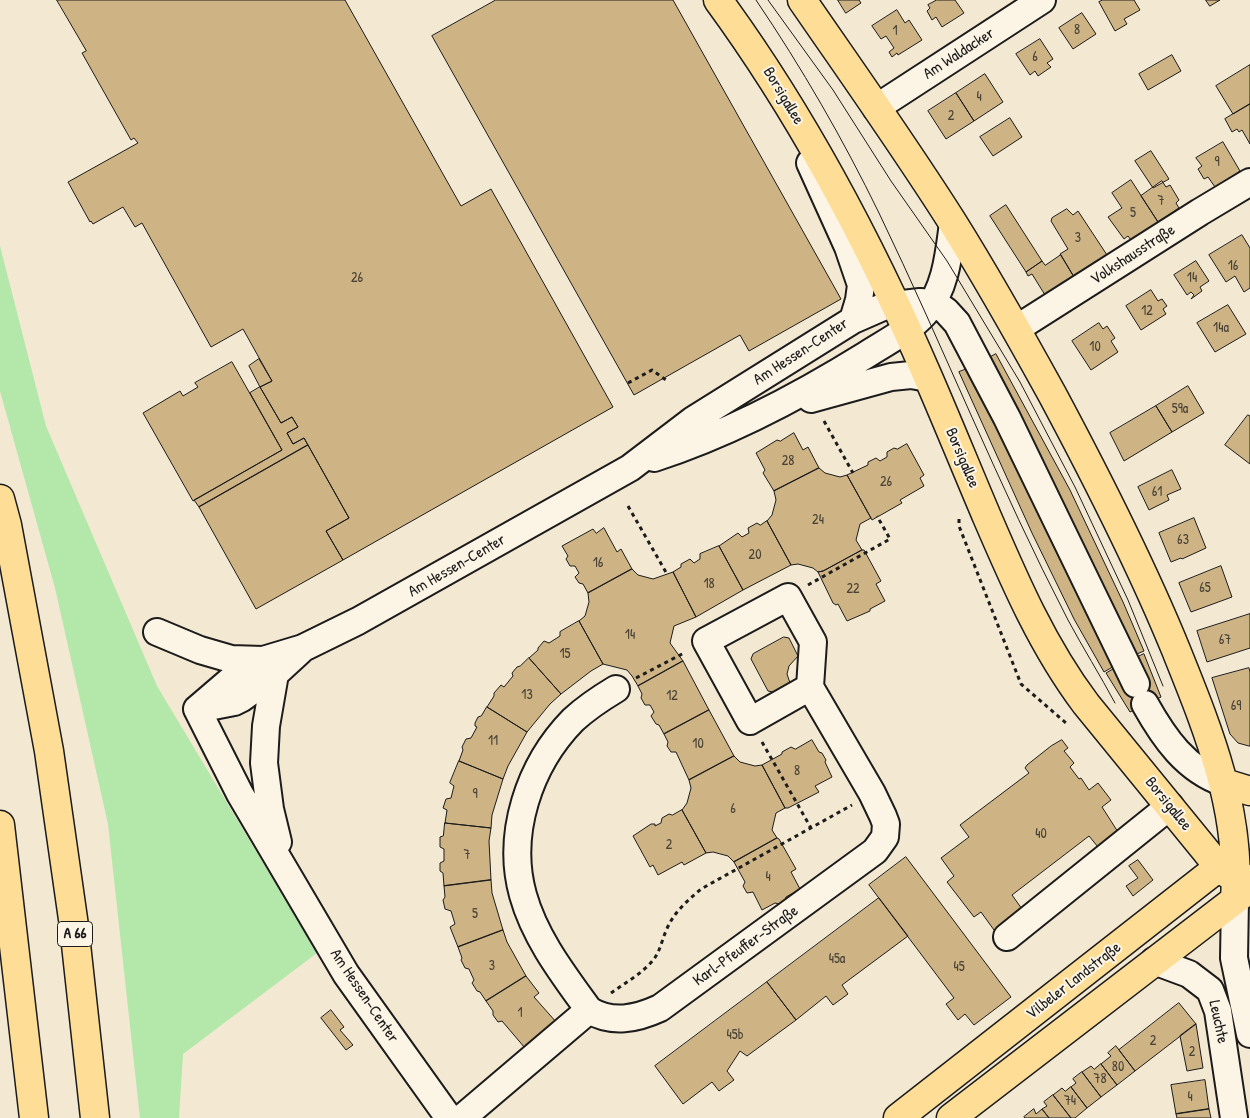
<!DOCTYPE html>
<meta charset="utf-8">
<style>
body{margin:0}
canvas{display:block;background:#f3e8d2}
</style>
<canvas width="1250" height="1118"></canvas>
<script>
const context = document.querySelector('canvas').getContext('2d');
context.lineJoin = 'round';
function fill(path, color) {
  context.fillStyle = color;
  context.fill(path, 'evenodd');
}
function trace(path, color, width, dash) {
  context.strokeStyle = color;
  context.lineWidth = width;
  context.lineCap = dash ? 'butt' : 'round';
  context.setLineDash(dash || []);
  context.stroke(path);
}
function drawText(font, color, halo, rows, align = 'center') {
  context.font = font + ' "Patrick Hand",sans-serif';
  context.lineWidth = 4;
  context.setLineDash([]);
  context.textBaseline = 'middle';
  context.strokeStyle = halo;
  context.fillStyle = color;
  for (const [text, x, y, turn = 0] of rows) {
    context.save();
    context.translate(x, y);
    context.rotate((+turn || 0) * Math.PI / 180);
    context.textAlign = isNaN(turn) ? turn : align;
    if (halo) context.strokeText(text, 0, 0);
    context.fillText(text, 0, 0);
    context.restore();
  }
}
const green = new Path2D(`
 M0,246l46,180 111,260 160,267 -134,101 -4,64h-39l-32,-294 -53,-236 -55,-197z`);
const building = new Path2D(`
 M57,0h288l116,206 30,-17 122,218 -270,153 -17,-29 23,-13 -45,-80 -11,6 -6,-11 11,-6 -6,-10 -11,6 -21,-36 12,-6 -29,-52 -32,18 -69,-124 -7,4 -12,-20 -30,17 -2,-3 -1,1 -22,-40 70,-39 -4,-5 -3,2 -49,-87 4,-2z
 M496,0h177l168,299 -92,52 -9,-16 -106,60 -202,-359z
 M838,0h21l2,3 -15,10z
 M937,0h18l9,13 -22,14 -6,-10 -4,3 -5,-9 3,-3 -2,-3z
 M1103,0h31l6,10 -16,9 3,5 -12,7 -16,-29z
 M1206,0h14l-10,6z
 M897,10l8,13 4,-3 13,20 -24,15 -1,-2 -5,4 -3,-5 5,-4 -8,-12 -5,3 -9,-13z
 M1082,13l14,21 -23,15 -14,-21z
 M1040,39l13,20 -6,4 4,4 -13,9 -3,-5 -5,4 -14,-21z
 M1172,55l9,16 -33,19 -9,-16z
 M1250,65v39l-17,10 -17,-28z
 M985,74l18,28 -29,19 -18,-28z
 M956,93l18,28 -28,18 -18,-28z
 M1250,104v40l-8,-14 -3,2 -2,-3 -5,3 -7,-13z
 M1010,118l12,19 -29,19 -13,-19z
 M1223,142l17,29 -25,16 -7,-10 -4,2 -6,-10 4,-3 -6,-8z
 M1151,151l18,28 -16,9 -18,-27z
 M1131,180l27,42 -27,18 -3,-4 -4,3 -16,-22 14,-9 -10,-15z
 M1162,181l4,6 4,-2 9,15 -3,3 3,5 -21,14 -17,-26z
 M1006,205l36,56 -16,11 -36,-56z
 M1067,209l6,6 5,-4 29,44 -33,22 -14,-23 8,-5 -17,-28 1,-3z
 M1242,235l8,13v40l-6,4 -9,-16 -9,6 -17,-27z
 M1061,255l13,22 -29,18 -13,-21 -4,2 -2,-4 16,-11 3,4z
 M1196,261l13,20 -9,6 2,4 -11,8 3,-4 -3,-3 -4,3 -13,-20z
 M1151,290l7,11 4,-2 5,7 -4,3 3,5 -25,16 -15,-24z
 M1228,305l18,29 -31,18 -18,-29z
 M1099,323l4,6 4,-3 8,12 -4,3 7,11 -27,18 -19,-29z
 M996,354l74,136 53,112 21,49 -12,5 -147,-296z
 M259,359l13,22 -12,6 -11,-21z
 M232,362l50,88 -89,51 -50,-88 37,-22 3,5 15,-9 -3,-4z
 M972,367l73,160 42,85 29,53 -12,7 -30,-53 -42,-86 -73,-161z
 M1188,386l16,27 -32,19 -16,-26z
 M260,387l21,36 11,-6 6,10 -11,6 6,11 11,-6 4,7 -109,62 -5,-7 88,-50 -32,-57z
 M1156,406l16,26 -48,29 -14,-28z
 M1248,415l2,1v48l-25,-19z
 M794,433l9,17 5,-3 11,21 -45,23 -11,-18 2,-3 -9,-17 21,-13 3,1z
 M907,444l17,31 -4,3 4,8 -24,14 2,3 -30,17 -25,-45 21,-10v-3l8,-4 4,3 7,-4v-5l7,-4 3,1z
 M308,445l41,73 -23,13 17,29 -87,49 -57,-102z
 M819,468l6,5 15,4 7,-2 24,43 -11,6 -4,16 6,10 -39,21 -5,1 -5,-4 -15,-4 -7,1 -24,-44 5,-6 4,-15 -2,-9z
 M1172,470l9,19 -14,6 2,5 -20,10 -11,-23z
 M1194,518l12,30 -24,11 -1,-1 -10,4 -12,-29z
 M767,521l24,44 -48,25 -24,-44 19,-13 4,4 7,-4 -1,-5 9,-5 3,2z
 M604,528l13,24 4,-3 11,20 -44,24 -5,-9 -4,-1 -4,-6 4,-4 -4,-7h-5l-4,-7 2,-3 -6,-10 31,-17 3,4z
 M719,546l24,44 -47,27 -23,-45 8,-5v-3l9,-5 4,4 6,-4v-5z
 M862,550h2l17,31 -5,3 9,17 -15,8v2l-23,10 -9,-17 -2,1 -3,-2 -15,-31 5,-1z
 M1221,566l11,31 -41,15 -12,-29z
 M632,569l6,6 15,4 20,-7 23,45 -22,9 -4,17 13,18 -45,25 -6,-10 -5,-6 -24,-6 -24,-43 6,-5 4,-14 -1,-9z
 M1250,614v34l-43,14 -10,-31z
 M579,621l24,43 -12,7 -30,23 -32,-36 9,-8v-2l6,-7 5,2 11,-7v-4z
 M784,637l5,1 9,18 -9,10 -2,8 3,9 -17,9 -5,-1 -17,-32 2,-5z
 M1144,654l17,43 -31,15 -24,-39 7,-4 4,7h2l18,-19z
 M529,658l32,36 -11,10 -23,28 -40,-25 7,-11v-3l7,-8 3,2 9,-11 -1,-3 5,-6 3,-1z
 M683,661l26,49 -45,24 -5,-9 -3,-1 -5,-8 3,-4 -4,-7h-5l-4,-7 1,-4 -4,-8z
 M1249,668l1,4v74h-1l-11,-3 -8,-9 -18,-56z
 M487,707l40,25 -19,34 -5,13 -44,-18 4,-11 -1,-3 4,-8 5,-1 6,-11 -2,-1v-3l3,-6 3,-1z
 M709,710l25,46 -45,24 -13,-28h-5l-4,-6 1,-4 -4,-8z
 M812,740l7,12 3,1 4,7 -1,2 7,15 -17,9 4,6 -31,16h-3l-23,-43 20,-11v-2l9,-5 4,2z
 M1062,740l6,8 -4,3 10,12 -4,4 9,12 2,-1 8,12 9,-7 13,17 -9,7 16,25 -20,15 -9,-11 -77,59 10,14 -28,21 -13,-18 -7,5 -27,-35 7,-6 -13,-18 28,-21 -9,-12 69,-52 -4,-5 2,-3 24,-19z
 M734,756l6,6 15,4 7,-1 23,43 -9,5 -4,17 5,8 -43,24 -6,-6 -15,-4 -7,1 -24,-43 5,-7 4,-15 -2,-8z
 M459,761l44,18 -11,36 -1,13 -46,-5 2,-13 -4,-2 3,-9 5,-1 3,-12 -4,-3z
 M682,810l24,43 -22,12 -2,-3 -24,13 -5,-10 -3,2 -17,-31 18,-12h4v2l6,-3 1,-5 7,-4 3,1z
 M445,823l46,5 -2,13 2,39 -47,6 -1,-13 -3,-2v-8l4,-2v-12l-4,-2v-10l3,-1z
 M777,838l2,1 17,30 -5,3 9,17 -14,8 -1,3 -6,4 -4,-1 -13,7 -9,-18 -6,1 -4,-7 2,-4 -11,-20z
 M906,857l105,140 -37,28 -9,-11 -7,6 -12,-16 8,-6 -85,-113z
 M1138,860l15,20 -20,16 -7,-10 12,-8 -9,-12z
 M491,880l1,13 11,37 -45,17 -8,-20 5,-3 -4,-13 -6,-2 -2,-9 2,-3 -1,-11z
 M879,898l29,38 -66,49 6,9 -15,11 -7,-9 -30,24 -29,-38z
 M503,930l4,12 19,34 -40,25 -6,-9 -3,-1 -5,-8 2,-3 -5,-11 -4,-1 -4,-8 1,-2 -4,-11z
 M526,976l13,17 -5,4 23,26 -32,25 -23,-27 -4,1 -5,-7v-4l-7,-10z
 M767,982l29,38 -49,36 -7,-5 -13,20 7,9 -15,11 -7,-9 -29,22 -28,-38z
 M1179,1003l17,21 -61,47 -16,-21z
 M331,1010l13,17 -4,3 13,15 -7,5 -25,-32z
 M1196,1024l7,44 -16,3 -7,-35z
 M1116,1046l19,25 -18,14 -16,-21 10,-8 -3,-3z
 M1101,1064l16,21 -16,12 -19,-25 9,-6 3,3z
 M1082,1072l19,25 -14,11 -16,-21 5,-4 -3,-4z
 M1205,1080l4,29 -33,5 -5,-29z
 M1071,1087l16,21 -12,10h-4l-18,-23 9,-7 3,3z
 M1053,1095l18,23h-22l-7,-9 5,-3 -3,-4z
 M1034,1109l2,5 6,-5 7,9h-24l-1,-1z
 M1209,1109l2,9h-34l-1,-4z`);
const path = new Path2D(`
 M628,383l24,-13 14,10
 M824,421l29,52
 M628,506l39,68
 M959,519v7l62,158 45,39
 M808,585l82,-46 -13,-23
 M636,678l48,-25
 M762,742l49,86
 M611,993c14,-10 32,-20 43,-34 6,-8 8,-19 12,-28 7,-18 21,-30 35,-42l151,-84`);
const minor = new Path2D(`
 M876,108l166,-108
 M810,163l38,84 13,38 -2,15 -6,20
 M1016,329l184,-117 50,-30
 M811,399l80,-22 20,-2 17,3
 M654,458c75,-24 146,-62 212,-103 20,-13 43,-24 59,-42 21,-24 24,-60 28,-90
 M157,632l43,18 31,9 32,1
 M1145,704c19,34 41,66 79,79
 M197,709l35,-30 31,-19 40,-12 55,-27 272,-153 63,-48 160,-100 32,-14 35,-4 12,1 7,3 7,5 11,12 50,95 129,266
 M197,709l43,85 106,180 103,144
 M198,709l36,-7 8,-4 33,-24
 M278,842l-8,-33 -6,-46 2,-37 9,-52 25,-23
 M1235,900l-1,58 16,76
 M1007,937l163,-131
 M1154,961l35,13 21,16 8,21 16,107
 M589,1010c-26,-36 -54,-72 -66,-115 -17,-61 6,-130 50,-175 13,-12 28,-22 43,-31
 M462,1118l127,-108c23,14 47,9 71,-2l215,-157 10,-14 1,-13 -3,-8 -11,-23 -62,-106 3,-45 -25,-45 -82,44 44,80 60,-34`);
const major = new Path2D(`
 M718,0c85,116 153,245 210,377 20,46 39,93 59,140 28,65 56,130 99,187l133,163c9,9 18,12 31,12
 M802,0c51,74 103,147 151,223 35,56 67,113 99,171 45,84 88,168 124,256 33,82 65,160 59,250
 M1224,783l26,8
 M898,1118l335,-262
 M951,1118l298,-229`);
const highway = new Path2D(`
 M0,499l7,26 42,226 25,175 21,192
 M0,825l34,293`);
const tram = new Path2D(`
 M756,0c46,68 87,139 123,213 65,135 120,274 189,407 15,28 32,55 47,83
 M768,0l65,90 58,91 56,80 73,121 55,105 53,113 35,86`);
const numberNames = [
 ["8",1077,30],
 ["1",895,31],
 ["6",1035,57],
 ["4",979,97],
 ["2",951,116],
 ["9",1217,162],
 ["7",1161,201],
 ["5",1133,213],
 ["3",1078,238],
 ["16",1233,266],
 ["26",357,278],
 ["14",1192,278],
 ["12",1147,311],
 ["14a",1221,328],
 ["10",1095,347],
 ["59a",1180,409],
 ["28",788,461],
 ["26",886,482],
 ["61",1157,492],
 ["24",818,520],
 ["63",1183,540],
 ["20",755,555],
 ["16",598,563],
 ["18",709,584],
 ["65",1205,588],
 ["22",853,589],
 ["14",630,635],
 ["67",1225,640],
 ["15",565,654],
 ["13",527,695],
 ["12",672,696],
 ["69",1236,706],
 ["11",493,741],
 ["10",698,744],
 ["8",797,771],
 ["9",475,794],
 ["6",733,809],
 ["40",1041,834],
 ["2",669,845],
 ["7",467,855],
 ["4",768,877],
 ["5",475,914],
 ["45a",837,959],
 ["3",492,966],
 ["45",959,967],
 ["1",520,1013],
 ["45b",735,1035],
 ["2",1153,1041],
 ["2",1192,1052],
 ["80",1118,1067],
 ["78",1100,1079],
 ["4",1190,1097],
 ["74",1070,1101]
];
const shields = [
 [75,934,35]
];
const shieldNames = [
 ["A 66",75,934]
];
const streetNames = [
 ["Am Waldacker",959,54,-33],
 ["Borsigallee",783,96,59],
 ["Volkshausstraße",1133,255,-33],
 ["Am Hessen-Center",801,352,-33],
 ["Borsigallee",962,458,67],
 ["Am Hessen-Center",457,566,-30],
 ["Borsigallee",1168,804,51],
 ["Karl-Pfeuffer-Straße",746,946,-36],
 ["Vilbeler Landstraße",1074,981,-38],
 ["Am Hessen-Center",364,996,56],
 ["Leuchte",1218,1022,78]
];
fill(green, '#b3e8aa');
fill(building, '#ceb384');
trace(building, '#1c1c1c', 1);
trace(minor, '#1c1c1c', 30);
trace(major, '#1c1c1c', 31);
trace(highway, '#1c1c1c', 31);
trace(path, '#1c1c1c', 3, [4, 4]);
trace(minor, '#fcf5e5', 26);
trace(major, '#fedd96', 28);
trace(highway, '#fedd96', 28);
trace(tram, '#1c1c1c', 1);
drawText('14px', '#484236', null, numberNames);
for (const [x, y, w] of shields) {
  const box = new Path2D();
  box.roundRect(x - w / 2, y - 12.5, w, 25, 4);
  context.fillStyle = '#fcf5e5';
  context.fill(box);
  trace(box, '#1c1c1c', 1);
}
drawText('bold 15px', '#1c1c1c', null, shieldNames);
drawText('16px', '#1c1c1c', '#fcf5e5', streetNames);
</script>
